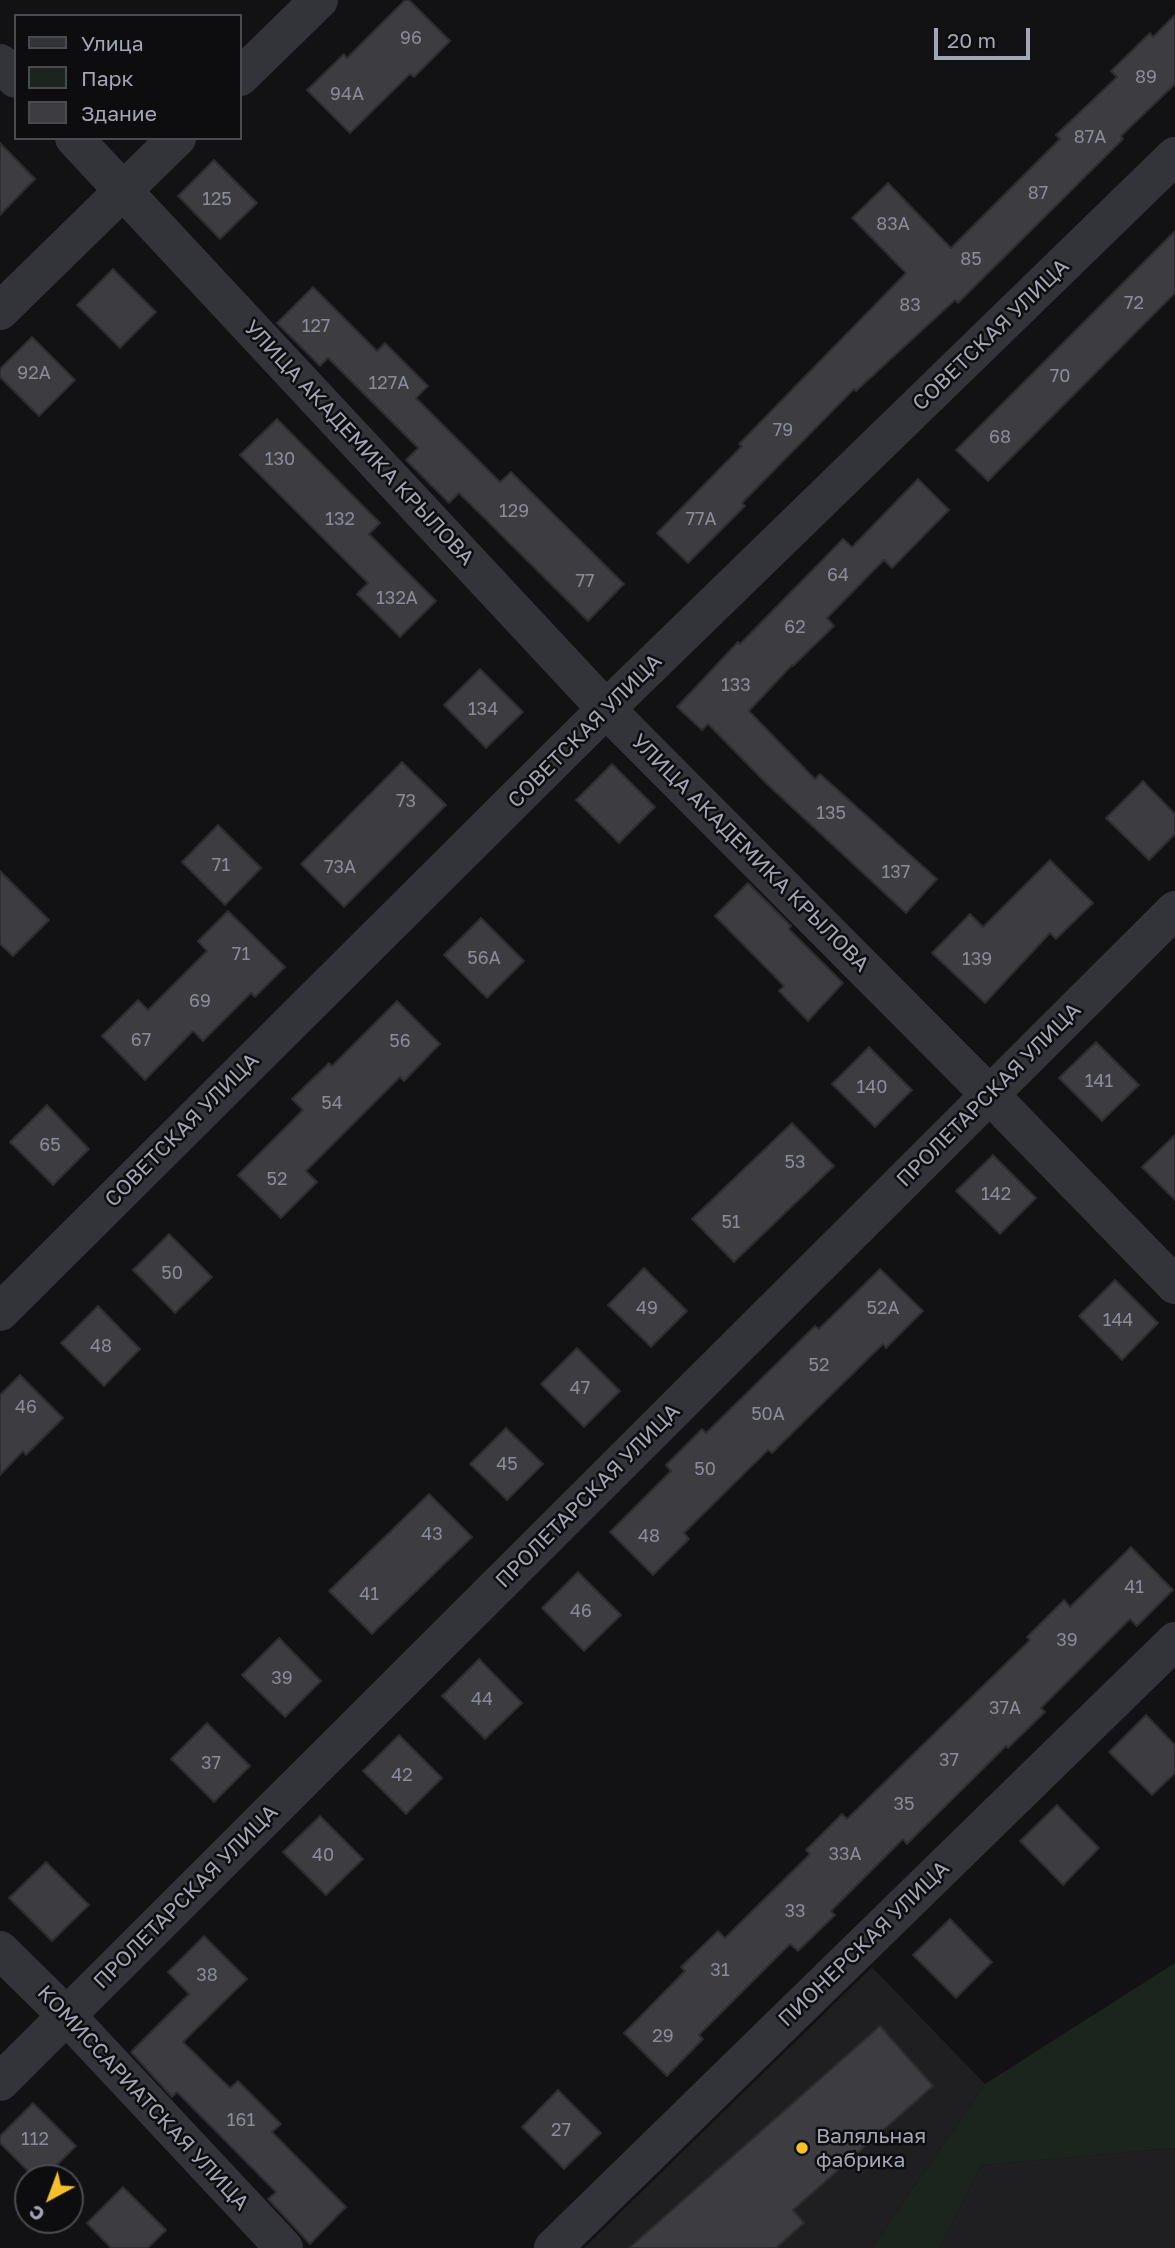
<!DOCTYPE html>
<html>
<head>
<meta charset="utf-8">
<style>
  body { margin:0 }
  #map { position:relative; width:1175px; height:2248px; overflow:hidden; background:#121214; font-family:"Golos Text",sans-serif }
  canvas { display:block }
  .legend { position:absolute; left:14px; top:14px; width:228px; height:126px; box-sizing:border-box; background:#0d0d0f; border:2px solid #494b51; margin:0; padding:9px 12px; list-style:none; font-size:21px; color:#a3a7b5 }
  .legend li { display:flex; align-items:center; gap:14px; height:35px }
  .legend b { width:35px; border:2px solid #494b51 }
  .north { position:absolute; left:14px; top:2164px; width:70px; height:70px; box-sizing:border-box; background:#0d0d0f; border:2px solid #494b51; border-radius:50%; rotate:221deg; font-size:19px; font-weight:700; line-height:28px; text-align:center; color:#a3a7b5 }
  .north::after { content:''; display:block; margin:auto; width:24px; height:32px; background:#f6c128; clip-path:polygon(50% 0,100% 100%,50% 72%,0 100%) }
  .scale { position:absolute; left:934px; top:28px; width:96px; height:32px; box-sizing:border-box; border:4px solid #a3a7b5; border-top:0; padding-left:9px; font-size:21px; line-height:24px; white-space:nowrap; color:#a3a7b5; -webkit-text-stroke:5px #0d0d0f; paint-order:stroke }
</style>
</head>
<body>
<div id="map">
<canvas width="1175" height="2248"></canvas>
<ul class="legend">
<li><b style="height:9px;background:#333439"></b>Улица</li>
<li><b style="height:19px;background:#1c241e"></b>Парк</li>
<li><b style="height:19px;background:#3c3c41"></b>Здание</li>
</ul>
<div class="north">С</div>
<div class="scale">20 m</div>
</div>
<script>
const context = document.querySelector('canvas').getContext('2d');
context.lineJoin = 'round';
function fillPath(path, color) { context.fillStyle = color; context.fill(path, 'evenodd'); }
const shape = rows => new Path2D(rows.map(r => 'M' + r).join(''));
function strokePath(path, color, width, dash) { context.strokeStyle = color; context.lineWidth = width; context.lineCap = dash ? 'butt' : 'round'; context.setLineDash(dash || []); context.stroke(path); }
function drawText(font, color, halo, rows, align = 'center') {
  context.font = font + ' "Golos Text",sans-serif'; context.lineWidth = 5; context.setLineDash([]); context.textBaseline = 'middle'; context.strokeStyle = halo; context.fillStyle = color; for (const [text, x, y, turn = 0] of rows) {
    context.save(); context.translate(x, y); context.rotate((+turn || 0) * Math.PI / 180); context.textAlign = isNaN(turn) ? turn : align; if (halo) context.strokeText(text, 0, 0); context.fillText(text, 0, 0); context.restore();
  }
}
const built = shape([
  [872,1967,985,2084,872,2248,584,2248],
  [1175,2148,1175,2248,939,2248,981,2165]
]);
const green = shape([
  [1175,1963,1175,2148,981,2165,939,2248,872,2248,985,2084]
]);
const building = shape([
  [405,0,409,0,450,41,414,77,410,74,350,133,307,90,344,54,347,58,405,0],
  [1175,15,1175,84,1121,136,1123,139,958,303,955,300,856,391,854,389,742,503,745,506,688,563,657,533,742,446,739,444,906,273,852,218,888,183,951,248,1060,139,1056,135,1117,77,1111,71,1150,33,1153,37,1175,15],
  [0,143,35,179,0,215,0,143],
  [214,160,257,203,220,239,178,196,214,160],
  [1175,231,1175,293,988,481,956,450,1175,231],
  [113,269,156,312,120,348,77,305,113,269],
  [313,287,377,351,385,343,428,386,416,398,500,482,511,472,624,584,588,621,459,493,449,503,406,460,418,448,328,358,320,366,277,323,313,287],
  [32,337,75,380,39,416,0,377,0,369,32,337],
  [277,419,380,523,369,534,436,601,400,637,357,594,368,583,240,455,277,419],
  [918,479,949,510,892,568,884,560,827,618,834,626,793,666,792,665,749,711,815,779,820,774,937,879,906,913,768,785,708,724,702,730,677,707,738,642,740,644,843,539,852,547,918,479],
  [480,669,523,712,486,748,444,705,480,669],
  [402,762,446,805,344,907,301,864,402,762],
  [612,764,655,807,619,843,576,800,612,764],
  [1143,781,1175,814,1175,834,1149,860,1106,818,1143,781],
  [218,825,261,868,225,905,182,862,218,825],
  [1050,860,1093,903,1056,939,1050,933,985,1003,932,953,970,914,983,927,1050,860],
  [0,871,49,920,13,956,0,944,0,871],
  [748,883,791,926,789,929,843,983,808,1021,779,991,784,986,715,916,748,883],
  [228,911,285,967,255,997,251,993,203,1041,193,1031,145,1080,102,1036,138,1000,148,1010,207,951,198,941,228,911],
  [481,918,524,961,487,998,444,955,481,918],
  [397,1001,440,1044,404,1081,400,1077,306,1171,317,1182,281,1218,238,1175,303,1110,292,1099,329,1063,332,1066,397,1001],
  [1096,1042,1139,1085,1102,1121,1059,1078,1096,1042],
  [869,1047,912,1090,875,1127,832,1084,869,1047],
  [47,1105,89,1149,53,1185,10,1142,47,1105],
  [792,1123,834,1166,734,1262,692,1219,792,1123],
  [1175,1135,1175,1200,1142,1167,1175,1135],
  [993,1155,1036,1198,1000,1234,956,1191,993,1155],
  [169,1234,212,1277,175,1313,133,1270,169,1234],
  [644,1268,687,1311,651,1347,608,1305,644,1268],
  [880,1269,923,1311,886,1348,883,1344,772,1453,768,1450,684,1533,689,1539,653,1575,610,1532,671,1471,666,1465,702,1429,706,1433,815,1326,819,1329,880,1269],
  [1115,1280,1158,1323,1122,1360,1079,1316,1115,1280],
  [98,1306,140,1349,104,1386,61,1343,98,1306],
  [577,1348,620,1391,584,1427,541,1384,577,1348],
  [20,1375,63,1418,26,1455,23,1451,0,1475,0,1395,20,1375],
  [506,1428,543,1464,507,1500,470,1464,506,1428],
  [429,1494,472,1537,372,1634,329,1591,429,1494],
  [1131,1547,1173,1590,1137,1626,1130,1619,1041,1708,1045,1712,1008,1748,1006,1746,907,1844,903,1839,831,1911,835,1915,798,1951,790,1944,699,2035,703,2039,667,2076,624,2033,685,1971,681,1967,718,1931,725,1938,810,1854,806,1850,842,1814,847,1819,1030,1640,1027,1637,1064,1600,1070,1607,1131,1547],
  [578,1572,621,1615,584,1651,542,1608,578,1572],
  [279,1638,321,1681,285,1717,242,1675,279,1638],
  [479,1659,522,1703,485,1739,442,1696,479,1659],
  [1146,1715,1175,1745,1175,1773,1152,1795,1109,1752,1146,1715],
  [207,1723,250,1766,214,1802,171,1759,207,1723],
  [399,1735,442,1778,406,1814,363,1771,399,1735],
  [1057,1805,1099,1848,1063,1885,1020,1841,1057,1805],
  [320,1816,363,1859,326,1895,283,1852,320,1816],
  [46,1862,89,1905,52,1941,9,1898,46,1862],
  [950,1919,992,1962,956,1998,913,1955,950,1919],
  [204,1936,247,1979,183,2042,230,2088,238,2081,281,2124,272,2132,346,2207,310,2244,268,2199,276,2192,177,2092,172,2097,131,2052,189,1994,168,1972,204,1936],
  [880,2026,933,2086,793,2210,804,2223,776,2248,629,2248,880,2026],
  [558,2090,601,2133,564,2169,522,2127,558,2090],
  [33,2103,76,2146,44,2178,35,2178,0,2143,0,2136,33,2103],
  [123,2187,166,2230,148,2248,111,2248,87,2223,123,2187]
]);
const minor = shape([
  [0,63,16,79],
  [240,77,319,0],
  [74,138,606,709,990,1095,1175,1285],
  [0,311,177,138],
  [0,1312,606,709,1175,156],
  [0,1950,67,2016,284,2248],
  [0,2082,1175,910],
  [553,2248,1175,1641]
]);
const markers = [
  [802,2148,7,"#f6c128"]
];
const numberNames = [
  ["96",411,38],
  ["89",1146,77],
  ["94А",347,94],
  ["87А",1090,137],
  ["87",1038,193],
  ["125",217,199],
  ["83А",893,224],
  ["85",971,259],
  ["72",1134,303],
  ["83",910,305],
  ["127",316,326],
  ["92А",34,373],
  ["70",1060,376],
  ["127А",389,383],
  ["79",783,430],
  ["68",1000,437],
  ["130",280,459],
  ["129",514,511],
  ["132",340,519],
  ["77А",701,519],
  ["64",838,575],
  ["77",585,581],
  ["132А",397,598],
  ["62",795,627],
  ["133",736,685],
  ["134",483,709],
  ["73",406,801],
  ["135",831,813],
  ["71",221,865],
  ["73А",340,867],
  ["137",896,872],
  ["71",241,954],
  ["56А",484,958],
  ["139",977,959],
  ["69",200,1001],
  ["67",141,1040],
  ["56",400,1041],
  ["141",1099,1081],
  ["140",872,1087],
  ["54",332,1103],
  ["65",50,1145],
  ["53",795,1162],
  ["52",277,1179],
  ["142",996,1194],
  ["51",731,1222],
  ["50",172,1273],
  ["49",647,1308],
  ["52А",883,1308],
  ["144",1118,1320],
  ["48",101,1346],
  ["52",819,1365],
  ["47",580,1388],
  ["46",26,1407],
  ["50А",768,1414],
  ["45",507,1464],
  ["50",705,1469],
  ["43",432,1534],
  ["48",649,1536],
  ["41",1134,1587],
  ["41",369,1594],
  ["46",581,1611],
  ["39",1067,1640],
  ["39",282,1678],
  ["44",482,1699],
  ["37А",1005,1708],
  ["37",949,1760],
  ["37",211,1763],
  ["42",402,1775],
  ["35",904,1804],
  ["33А",845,1854],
  ["40",323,1855],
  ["33",795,1911],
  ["31",720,1970],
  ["38",207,1975],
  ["29",663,2036],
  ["161",241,2120],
  ["27",561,2130],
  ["112",35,2139]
];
const streetNames = [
  ["СОВЕТСКАЯ УЛИЦА",991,335,-44],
  ["УЛИЦА АКАДЕМИКА КРЫЛОВА",359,443,47],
  ["СОВЕТСКАЯ УЛИЦА",585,731,-45],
  ["УЛИЦА АКАДЕМИКА КРЫЛОВА",750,853,45],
  ["ПРОЛЕТАРСКАЯ УЛИЦА",989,1095,-45],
  ["СОВЕТСКАЯ УЛИЦА",182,1130,-45],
  ["ПРОЛЕТАРСКАЯ УЛИЦА",588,1496,-45],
  ["ПРОЛЕТАРСКАЯ УЛИЦА",186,1897,-45],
  ["ПИОНЕРСКАЯ УЛИЦА",864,1944,-44],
  ["КОМИССАРИАТСКАЯ УЛИЦА",143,2098,47]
];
const poiNames = [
  ["Валяльная",816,2136],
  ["фабрика",816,2160]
];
fillPath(built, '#1f1e21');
fillPath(green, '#1c241e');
fillPath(building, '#3c3c41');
strokePath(building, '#2d2c30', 2);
strokePath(minor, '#333439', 38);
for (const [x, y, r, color] of markers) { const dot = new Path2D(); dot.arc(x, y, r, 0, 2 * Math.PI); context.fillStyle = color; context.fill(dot); strokePath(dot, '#0d0d0f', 2.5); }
drawText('18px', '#898c98', null, numberNames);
drawText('21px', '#a3a7b5', '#0d0d0f', streetNames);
drawText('21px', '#a3a7b5', '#0d0d0f', poiNames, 'left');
</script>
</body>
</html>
